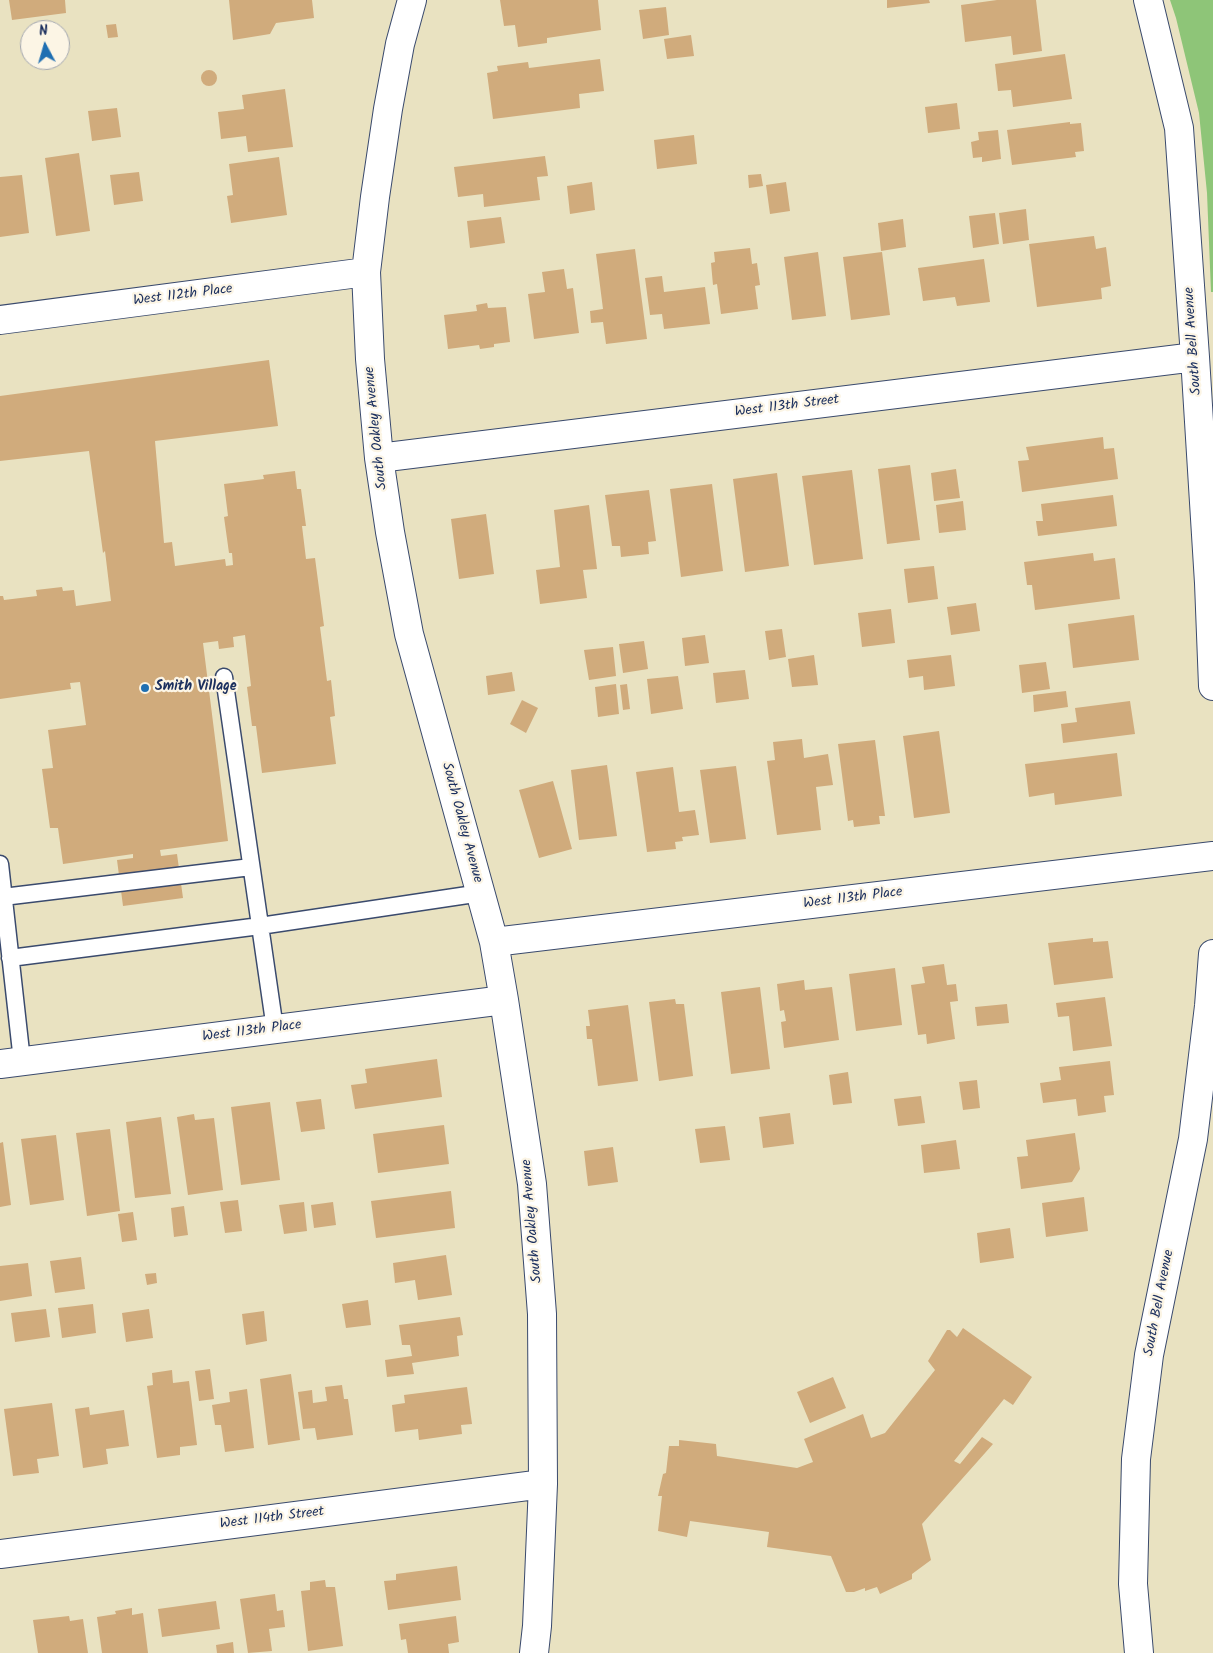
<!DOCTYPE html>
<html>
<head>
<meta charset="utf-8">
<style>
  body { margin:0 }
  #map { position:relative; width:1213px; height:1653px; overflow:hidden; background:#e9e2c1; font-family:Kalam,sans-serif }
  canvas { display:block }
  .north { position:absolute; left:20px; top:20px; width:50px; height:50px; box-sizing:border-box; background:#fcf5e5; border:1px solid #a2a6af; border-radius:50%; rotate:354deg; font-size:14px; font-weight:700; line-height:20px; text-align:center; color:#1b2f5e }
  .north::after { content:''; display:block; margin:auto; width:18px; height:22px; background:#1f6fb2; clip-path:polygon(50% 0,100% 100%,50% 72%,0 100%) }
</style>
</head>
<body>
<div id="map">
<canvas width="1213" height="1653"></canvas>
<div class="north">N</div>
</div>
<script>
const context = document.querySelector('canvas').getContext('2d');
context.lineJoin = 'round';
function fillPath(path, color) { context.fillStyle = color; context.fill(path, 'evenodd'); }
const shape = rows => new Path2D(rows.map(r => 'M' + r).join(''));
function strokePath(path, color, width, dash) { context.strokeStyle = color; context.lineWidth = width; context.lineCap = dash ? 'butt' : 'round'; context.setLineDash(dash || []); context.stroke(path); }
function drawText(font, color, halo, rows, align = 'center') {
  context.font = font + ' Kalam,sans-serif'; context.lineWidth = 4.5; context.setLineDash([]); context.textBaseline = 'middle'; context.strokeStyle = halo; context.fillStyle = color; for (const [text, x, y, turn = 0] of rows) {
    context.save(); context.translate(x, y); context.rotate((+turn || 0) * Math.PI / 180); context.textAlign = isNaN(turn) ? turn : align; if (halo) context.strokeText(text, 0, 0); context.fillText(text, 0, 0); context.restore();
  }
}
const green = shape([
  [1170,0,1213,0,1213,292,1211,292,1207,193,1199,113,1176,18]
]);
const building = shape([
  [9,0,65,0,66,13,12,20],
  [229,0,312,0,314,18,276,23,270,34,233,40],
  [500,0,598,0,601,30,547,38,547,43,518,47,515,25,504,26],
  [887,0,929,0,930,3,887,8],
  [997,0,1036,0,1042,51,1013,55,1011,36,965,42,961,5],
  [666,7,669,35,643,39,639,10],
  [116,24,118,37,108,38,106,25],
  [691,35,694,56,667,59,664,39],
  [1065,54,1072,99,1013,107,1011,90,998,91,995,64],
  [600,59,604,91,579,94,580,108,493,119,487,73,498,71,497,66,528,62,529,68],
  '201 78a8 8 0 1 1 16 0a8 8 0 1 1-16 0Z',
  [285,89,293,147,248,152,246,136,221,139,218,112,244,109,242,95],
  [957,103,960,129,928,133,925,107],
  [117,108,121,137,92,141,88,111],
  [1070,122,1070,124,1081,123,1084,151,1075,152,1076,157,1012,165,1007,130],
  [998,130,1001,159,982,162,982,157,973,158,971,142,979,140,978,132],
  [694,135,697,164,657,169,654,140],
  [79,153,90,231,56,236,45,158],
  [545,156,548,176,537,177,540,200,484,207,483,194,458,197,454,167],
  [279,157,287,215,231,223,227,196,233,195,229,164],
  [139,172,143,201,114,205,110,175],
  [761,174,763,186,749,188,748,175],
  [22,175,29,233,0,237,0,177],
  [592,182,595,210,570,214,567,186],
  [786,182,790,211,770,214,766,185],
  [1026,209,1029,240,1003,244,999,213],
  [995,213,999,244,973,248,969,216],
  [501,217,505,243,470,248,467,221],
  [903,219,906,247,881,251,878,223],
  [1094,236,1096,249,1106,247,1111,286,1101,288,1102,299,1037,307,1029,244],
  [750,248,752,264,757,263,760,285,755,286,758,309,721,314,717,284,713,285,711,263,715,262,714,252],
  [635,249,647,339,606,344,603,322,591,323,590,311,603,309,596,254],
  [818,252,826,316,792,320,784,257],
  [882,252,890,315,851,320,843,257],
  [984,259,990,302,957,306,955,297,923,301,918,268],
  [564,269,567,289,573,288,579,333,534,339,528,294,545,292,542,272],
  [662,276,664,292,705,287,710,324,664,329,662,314,650,315,645,278],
  [487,303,488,308,506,307,510,342,494,344,494,347,480,349,479,345,448,349,444,315,477,311,476,305],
  [269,360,278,426,155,441,164,543,172,542,175,566,225,559,226,566,233,565,232,553,229,553,224,517,228,516,224,484,264,479,263,475,295,471,297,489,301,489,306,526,302,526,306,559,315,558,324,626,320,627,327,681,331,680,335,716,330,717,336,764,262,773,256,726,252,726,247,687,251,686,245,635,233,637,234,647,219,649,218,641,203,643,228,841,160,850,161,856,177,854,183,898,123,906,117,860,133,858,133,854,63,864,58,828,50,828,42,769,53,768,48,730,86,725,80,682,70,683,71,689,0,699,0,596,3,596,4,600,37,596,36,590,62,587,63,591,74,590,76,606,111,601,105,551,103,553,89,451,0,461,0,396],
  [1103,437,1104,449,1114,448,1118,479,1022,492,1018,461,1029,460,1026,447],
  [910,465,920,540,887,544,878,469],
  [956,469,960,498,934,501,931,473],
  [852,470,863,559,814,565,802,476],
  [777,473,789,566,745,572,733,479],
  [712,484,723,571,681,577,670,489],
  [649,490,656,541,648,542,649,554,621,557,620,546,612,546,605,495],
  [1113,495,1117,526,1038,536,1036,521,1043,521,1041,504],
  [963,501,966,530,939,533,936,505],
  [589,505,597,569,583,570,587,598,540,604,536,570,560,567,554,510],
  [486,514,494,574,459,579,451,519],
  [1093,553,1094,561,1115,558,1120,599,1035,610,1032,585,1027,585,1024,562],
  [934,566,938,599,908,603,904,569],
  [976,603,980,631,951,635,947,607],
  [891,609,895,643,862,647,858,613],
  [1134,615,1139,660,1073,668,1068,624],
  [782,629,786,657,769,660,765,631],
  [705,635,709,663,685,666,682,638],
  [644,641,648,669,623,673,619,644],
  [613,647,616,676,589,680,584,650],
  [814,655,818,685,792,687,788,659],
  [951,655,955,686,924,690,923,676,909,678,907,660],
  [1046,662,1050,689,1022,693,1019,665],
  [745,670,749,699,716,703,713,673],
  [512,672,515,691,488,695,486,676],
  [678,676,683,709,651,714,647,679],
  [616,684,619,714,598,717,595,687],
  [627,684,630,709,623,710,620,685],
  [1066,691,1068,707,1034,712,1033,695],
  [522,700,538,708,526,733,510,724],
  [1130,701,1135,734,1063,743,1061,724,1077,722,1075,708],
  [939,731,950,813,914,818,903,736],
  [802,739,804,758,828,754,833,785,816,787,821,830,777,835,767,761,775,760,773,742],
  [875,740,885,816,879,816,880,824,854,827,853,820,848,821,838,744],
  [1117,753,1122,796,1055,805,1054,793,1029,797,1025,764],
  [607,765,617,836,579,840,571,770],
  [736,766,746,839,710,843,700,770],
  [673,767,679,812,695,810,699,835,682,837,683,841,675,842,676,849,647,852,636,772],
  [553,781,572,849,539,858,519,790],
  [1093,938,1093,942,1108,941,1113,978,1054,985,1048,943],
  [944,964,947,985,956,984,958,1001,950,1002,955,1039,927,1044,926,1034,918,1035,911,985,925,983,922,967],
  [895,968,902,1025,856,1031,849,974],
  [804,980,805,990,832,987,839,1040,784,1048,781,1022,786,1021,784,1010,780,1011,777,984],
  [760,987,770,1069,731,1074,721,992],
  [1105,997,1112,1046,1073,1051,1069,1016,1058,1017,1056,1003],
  [675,999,676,1004,684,1004,693,1076,659,1081,649,1002],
  [1007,1004,1009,1023,977,1026,975,1007],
  [628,1005,638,1081,598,1086,592,1039,587,1039,586,1026,590,1026,588,1010],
  [437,1059,442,1097,355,1109,351,1085,367,1083,365,1069],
  [1110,1061,1114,1095,1104,1096,1106,1112,1078,1116,1076,1099,1043,1103,1040,1083,1061,1080,1059,1067],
  [848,1072,852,1103,833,1105,829,1075],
  [977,1080,980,1108,963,1110,959,1082],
  [921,1096,925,1123,898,1126,894,1099],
  [321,1099,325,1129,301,1132,296,1102],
  [270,1102,280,1180,241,1185,231,1107],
  [790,1113,794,1144,763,1148,759,1117],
  [194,1114,195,1120,214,1118,223,1190,188,1195,177,1117],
  [161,1117,171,1194,135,1198,126,1122],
  [444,1125,449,1164,378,1173,373,1134],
  [725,1126,730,1160,700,1163,695,1129],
  [110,1129,120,1211,87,1216,76,1133],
  [1075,1133,1080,1169,1072,1182,1021,1189,1017,1157,1028,1156,1026,1140],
  [56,1135,64,1200,30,1205,21,1139],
  [956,1140,960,1169,924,1173,921,1145],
  [3,1142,11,1205,0,1207,0,1143],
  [613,1147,618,1182,588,1186,584,1151],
  [451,1191,455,1228,376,1238,371,1201],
  [1084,1197,1088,1231,1046,1237,1042,1203],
  [238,1200,242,1231,225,1233,220,1202],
  [304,1202,307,1231,284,1234,279,1205],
  [333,1202,336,1225,314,1228,311,1205],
  [184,1206,188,1235,174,1237,171,1208],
  [133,1212,137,1240,122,1242,118,1214],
  [1010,1228,1014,1258,980,1263,977,1233],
  [446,1255,452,1295,418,1300,415,1280,395,1283,393,1263],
  [81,1257,85,1289,55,1293,50,1261],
  [28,1263,32,1296,0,1301,0,1266],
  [156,1273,157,1283,147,1285,145,1274],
  [368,1300,371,1325,346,1328,342,1304],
  [93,1304,96,1333,62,1338,58,1308],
  [46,1309,50,1337,15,1342,11,1313],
  [149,1309,153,1338,126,1342,122,1313],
  [264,1311,267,1341,246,1345,242,1314],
  [460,1317,463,1335,457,1336,459,1356,412,1363,414,1374,387,1377,385,1360,412,1356,410,1345,402,1345,399,1325],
  [963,1328,1032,1377,1013,1405,1004,1399,954,1461,960,1464,982,1437,993,1444,922,1524,931,1560,912,1574,912,1579,880,1594,877,1587,865,1591,865,1588,854,1592,846,1592,831,1556,767,1547,769,1532,690,1521,687,1537,658,1531,662,1496,658,1496,663,1474,666,1473,669,1446,679,1446,679,1440,716,1444,717,1456,797,1468,813,1462,804,1439,863,1414,871,1438,885,1433,935,1370,928,1361,947,1330,950,1330,957,1337],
  [210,1369,214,1399,199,1401,195,1371],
  [172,1370,173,1383,189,1381,197,1445,180,1447,180,1455,157,1458,147,1386,153,1385,152,1373],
  [291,1374,300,1440,268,1445,260,1379],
  [833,1377,846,1408,810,1423,797,1392],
  [342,1385,344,1399,348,1399,353,1435,317,1440,315,1428,303,1429,298,1392,312,1390,313,1403,327,1401,325,1387],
  [467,1387,472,1424,461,1425,462,1434,419,1440,418,1429,395,1432,392,1405,405,1403,404,1395],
  [247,1389,254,1448,225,1452,221,1425,215,1425,212,1405,230,1402,229,1392],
  [52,1403,59,1456,37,1459,39,1473,13,1476,4,1409],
  [89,1407,90,1415,124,1410,129,1446,106,1449,108,1464,83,1468,75,1409],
  [457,1566,461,1600,388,1610,384,1581,396,1580,396,1574],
  [325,1580,326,1587,335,1587,343,1646,308,1651,301,1591,310,1590,310,1582],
  [275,1594,277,1611,283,1610,285,1627,269,1629,272,1651,248,1653,240,1599],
  [216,1601,220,1629,162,1637,158,1609],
  [132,1608,132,1615,143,1613,148,1653,102,1653,97,1617,116,1614,115,1611],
  [69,1616,70,1621,83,1619,88,1653,38,1653,33,1620],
  [456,1616,459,1642,448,1644,449,1653,408,1653,406,1639,401,1640,399,1624],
  [233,1642,234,1653,217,1653,216,1645]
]);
const lane = shape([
  [224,677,275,1029],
  [0,864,22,1061],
  [3,897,251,867],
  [10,958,260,926,481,893]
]);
const street = shape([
  [412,0,400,44,388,109,375,197,366,272,370,359,379,458,390,532,409,634,494,942,504,1000,532,1184,542,1314,543,1484,537,1626,534,1653],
  [1148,0,1179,128,1195,357,1209,583,1213,686],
  [0,320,366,272],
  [379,458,1195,357],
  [494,942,1213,856],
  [0,1064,504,1000],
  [0,1554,543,1484],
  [1139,1653,1133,1584,1136,1459,1149,1355,1193,1139,1209,1006,1213,954]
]);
const markers = [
  [145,688,5,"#1f6fb2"]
];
const streetNames = [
  ["West 112th Place",183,296,-7],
  ["South Bell Avenue",1194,341,-94],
  ["West 113th Street",787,407,-7],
  ["South Oakley Avenue",377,428,-96],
  ["South Oakley Avenue",461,823,75],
  ["West 113th Place",853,899,-7],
  ["West 113th Place",252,1032,-7],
  ["South Oakley Avenue",533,1221,-95],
  ["South Bell Avenue",1160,1303,-79],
  ["West 114th Street",272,1519,-7]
];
const poiNames = [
  ["Smith Village",155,688]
];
fillPath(green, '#8ec578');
fillPath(building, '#d0ab7c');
strokePath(lane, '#3a4a6d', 19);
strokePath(street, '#3a4a6d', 30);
strokePath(lane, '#fff', 16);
strokePath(street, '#fff', 28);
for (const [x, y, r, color] of markers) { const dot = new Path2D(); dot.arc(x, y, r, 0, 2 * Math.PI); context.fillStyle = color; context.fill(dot); strokePath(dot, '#fcf5e5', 2); }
drawText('14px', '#1b2f5e', '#fcf5e5', streetNames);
drawText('bold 14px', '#1b2f5e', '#fcf5e5', poiNames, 'left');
</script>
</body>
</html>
